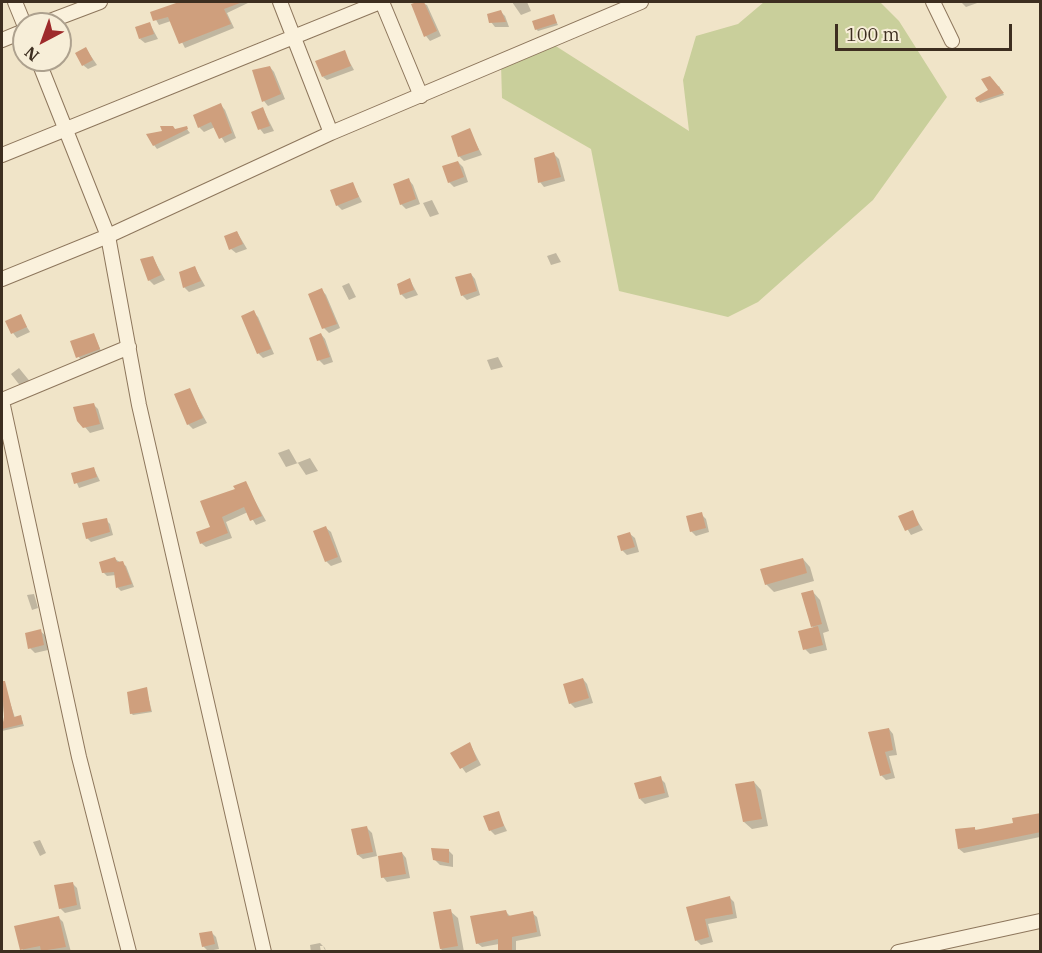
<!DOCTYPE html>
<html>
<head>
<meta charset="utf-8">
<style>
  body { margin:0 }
  #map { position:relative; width:1042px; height:953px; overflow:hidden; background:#f0e4c8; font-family:"IBM Plex Serif",serif }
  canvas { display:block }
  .frame { position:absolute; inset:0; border:3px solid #3d2e20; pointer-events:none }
  .north { position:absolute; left:12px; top:12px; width:60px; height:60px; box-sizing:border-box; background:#f7eed8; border:2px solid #ada18e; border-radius:50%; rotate:221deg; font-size:16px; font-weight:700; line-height:24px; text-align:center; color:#3d2e20 }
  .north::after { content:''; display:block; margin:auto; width:21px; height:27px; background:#9e2a2b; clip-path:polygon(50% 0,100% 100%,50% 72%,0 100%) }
  .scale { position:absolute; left:835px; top:24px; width:177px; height:27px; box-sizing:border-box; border:3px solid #3d2e20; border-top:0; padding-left:8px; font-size:18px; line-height:21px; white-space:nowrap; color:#3d2e20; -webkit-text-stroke:4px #f7eed8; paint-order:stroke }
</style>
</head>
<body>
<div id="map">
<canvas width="1042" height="953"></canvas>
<div class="frame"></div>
<div class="north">N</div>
<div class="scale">100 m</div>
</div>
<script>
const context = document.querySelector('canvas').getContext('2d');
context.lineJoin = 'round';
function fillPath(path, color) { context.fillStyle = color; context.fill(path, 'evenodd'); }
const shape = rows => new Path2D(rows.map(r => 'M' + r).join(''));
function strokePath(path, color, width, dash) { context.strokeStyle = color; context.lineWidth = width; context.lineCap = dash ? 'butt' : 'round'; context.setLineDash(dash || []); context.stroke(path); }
const green = shape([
  [764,2,880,2,899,21,947,97,873,200,758,302,728,317,619,291,591,149,502,98,501,64,551,43,689,131,683,80,696,36,738,24]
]);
const shadow = shape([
  [183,2,250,2,227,13,234,28,185,48,171,21,159,25,152,13],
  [420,2,427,5,441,36,430,41,426,36,413,5],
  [512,2,527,2,531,11,521,15],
  [961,2,980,2,966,7],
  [500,11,505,16,509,27,495,27,491,22],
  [553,16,558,25,538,31,536,29],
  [150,24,158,39,145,43,140,39],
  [86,49,97,65,88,69,83,65],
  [344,52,354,70,327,80,323,77],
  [270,67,274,72,285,99,268,106,264,101],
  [999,86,1004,95,980,103,978,101],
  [221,105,225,110,236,138,225,143,215,127,204,132,199,127],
  [263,109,274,131,264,134,260,129],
  [186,128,190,133,157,149,154,145,175,130],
  [469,130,482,155,464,161,459,156],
  [554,154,559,159,565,181,544,187,540,182],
  [458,162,463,167,468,182,454,187,449,182],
  [409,180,413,185,420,204,406,209,401,204],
  [352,183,362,202,342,210,337,205],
  [432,200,439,214,430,217,423,203],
  [237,232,247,249,236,253,231,249],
  [556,253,561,262,551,265,547,256],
  [153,258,165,280,154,285,149,280],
  [195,268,205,286,189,292,184,287,181,272],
  [471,274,475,279,480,295,467,300,462,295],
  [410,280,418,295,406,299,401,294],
  [349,283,356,297,349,300,342,286],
  [322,290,326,295,340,328,329,333,324,328,310,295],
  [253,312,258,317,274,354,263,358,259,354,243,316],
  [20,316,30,332,17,338,13,333],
  [321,334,325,339,333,362,324,365,319,360],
  [95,337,101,351,80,359,72,342],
  [498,357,503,367,491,370,487,360],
  [19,368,23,373,32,384,23,388,18,383,11,374],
  [189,390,207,423,193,429,188,424],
  [93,404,98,409,104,429,90,433,85,427],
  [289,449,297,463,310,458,318,471,306,475,298,463,286,467,278,453],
  [94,469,100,481,79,488,73,474],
  [245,483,266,521,256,525,248,512,226,522,232,538,206,547,201,543,237,490],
  [912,512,923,530,911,535,900,517],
  [701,514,706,519,709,532,696,536,691,531],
  [106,520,110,524,113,535,91,542,87,538],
  [326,528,331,532,342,562,331,566,326,561],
  [630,534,635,538,639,552,627,555,622,550],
  [115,559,126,566,134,587,121,591,118,588,116,575,107,576,103,572],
  [803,559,810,567,814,581,774,592,766,584],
  [813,592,820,600,829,631,823,633,827,650,810,654,805,649,814,628,812,626],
  [34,594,38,608,32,610,27,595],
  [40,631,45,635,48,650,35,653,30,648],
  [583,679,587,684,593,703,575,708,570,703],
  [146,688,152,712,133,715,131,713],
  [8,696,15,718,21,717,24,726,2,731,2,722,5,721,2,697],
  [889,729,893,734,897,755,889,756,895,778,886,780,881,775],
  [470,744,481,765,466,773,452,754],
  [660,778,665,783,669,797,645,804,640,799],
  [754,782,761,790,768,826,752,829,744,822],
  [498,813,507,831,495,835,490,830],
  [1040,814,1040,837,964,853,959,849,974,828,977,831,1015,824],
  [367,828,372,833,377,856,363,859,358,855],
  [40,840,46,853,40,856,33,842],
  [448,850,453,855,453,867,440,865,435,860],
  [402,853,406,858,410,878,387,882,383,877],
  [72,883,77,888,81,909,65,913,60,908],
  [729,897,734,902,737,918,708,924,713,942,701,945,696,940,688,908],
  [450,911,458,918,464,952,444,952,441,949],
  [506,912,511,917,532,913,537,917,541,936,516,941,516,952,499,952,499,944,482,947,477,943],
  [59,918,63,922,71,952,22,950],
  [211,932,216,937,219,949,208,951,203,946],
  [320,943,325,948,326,952,323,946,320,946,321,952,311,952,310,945]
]);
const building = shape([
  [179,2,240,2,240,3,224,9,231,24,179,44,168,17,153,21,150,12],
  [417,2,424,2,437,31,424,37,411,4],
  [501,10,506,22,489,23,487,14],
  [554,14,557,23,535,30,532,21],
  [150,22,154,34,139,39,135,27],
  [86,47,93,60,82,66,75,53],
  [345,50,351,66,322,77,315,61],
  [270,66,281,94,262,102,252,70],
  [990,76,1004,93,977,102,975,98,988,90,981,79],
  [221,103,232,133,219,139,211,122,198,128,193,115],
  [263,107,270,126,258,130,251,112],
  [160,126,173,126,175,129,187,126,188,129,153,146,146,134,162,131],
  [470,128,479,150,458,157,451,136],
  [554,152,561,177,538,183,534,158],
  [458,161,464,177,448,183,442,166],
  [409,178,416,199,400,205,393,184],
  [353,182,359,197,336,206,330,190],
  [237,231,243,244,229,250,224,236],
  [153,256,161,275,148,281,140,259],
  [195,266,201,281,183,288,179,272],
  [471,273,477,291,461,296,455,277],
  [410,278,414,290,400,295,397,284],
  [322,288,337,324,322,329,308,294],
  [254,310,271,349,257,354,241,316],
  [21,314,27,327,11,334,5,321],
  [94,333,100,349,76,358,70,341],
  [321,333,330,357,317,361,309,338],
  [190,388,203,418,187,425,174,394],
  [94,403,100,424,83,428,77,421,73,407],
  [94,467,97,477,74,484,71,473],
  [246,481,262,516,250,521,244,507,222,517,228,533,200,544,196,532,210,527,200,501,235,489,233,486],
  [913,510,919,525,905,531,898,516],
  [702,512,706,528,690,532,686,516],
  [107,518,110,532,86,539,82,523],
  [326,526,338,557,325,562,313,531],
  [630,532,635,547,621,551,617,536],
  [115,557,117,562,123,561,132,584,116,588,114,572,102,573,99,562],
  [803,558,807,573,765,585,760,569],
  [813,590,822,624,811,627,801,593],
  [818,626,823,645,803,650,798,631],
  [41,629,44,645,28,649,25,633],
  [583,678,589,698,569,704,563,684],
  [2,681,5,681,14,717,21,715,23,724,2,729,4,717],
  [147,687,151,711,130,714,127,692],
  [889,728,893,750,885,752,891,773,880,776,868,732],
  [470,742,477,760,460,769,450,753],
  [661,776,665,793,639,799,634,783],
  [754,781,762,819,743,822,735,784],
  [499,811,504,826,489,831,483,816],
  [1041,813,1041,832,958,849,955,829,975,827,975,830,1013,823,1012,818],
  [367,826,373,852,357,855,351,829],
  [431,848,449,849,449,863,433,860],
  [402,852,406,874,381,878,378,856],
  [73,882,77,905,59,909,54,885],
  [730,896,733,914,705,919,709,937,695,941,686,907],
  [451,909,458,946,440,949,433,912],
  [506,910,508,916,533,911,537,932,512,937,512,951,498,951,498,939,476,944,470,916],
  [59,916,66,947,41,951,40,946,20,950,14,926],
  [212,931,215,944,202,947,199,933]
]);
const minor = shape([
  [15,2,24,24],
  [280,2,331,133],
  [382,2,421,96],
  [933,2,952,41],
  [42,24,100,2],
  [2,40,24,31],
  [38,60,108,236,139,405,264,952],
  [2,155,380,2],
  [2,279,108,236,331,133,641,2],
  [2,400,129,347],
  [2,401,79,757,129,952],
  [898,952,1040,921]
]);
fillPath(green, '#c9cf9b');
fillPath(shadow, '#0003');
fillPath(building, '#cf9f7d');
strokePath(minor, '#8d765c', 16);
strokePath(minor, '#faf1dc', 14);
</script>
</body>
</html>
